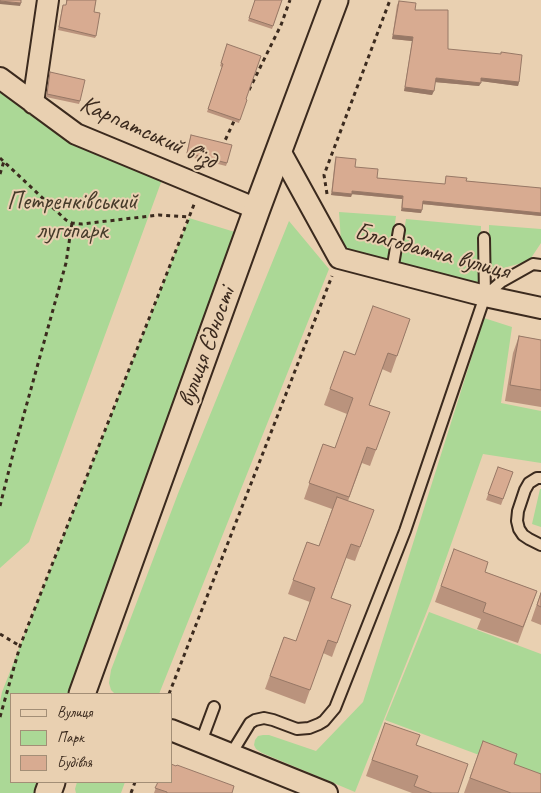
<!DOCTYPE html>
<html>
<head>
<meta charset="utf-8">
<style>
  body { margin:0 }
  #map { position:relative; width:541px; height:793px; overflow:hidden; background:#e9d0b1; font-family:Caveat,sans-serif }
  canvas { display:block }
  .legend { position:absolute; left:10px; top:693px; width:162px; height:90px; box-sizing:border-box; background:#e9d0b1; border:1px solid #a38e76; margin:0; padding:6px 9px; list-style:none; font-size:15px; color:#3b2a1e }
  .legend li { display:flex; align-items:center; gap:10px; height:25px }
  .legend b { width:25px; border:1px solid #a38e76 }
</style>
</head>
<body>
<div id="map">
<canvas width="541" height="793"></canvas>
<ul class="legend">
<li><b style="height:6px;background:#e9d0b1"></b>Вулиця</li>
<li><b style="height:14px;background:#abd896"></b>Парк</li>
<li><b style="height:14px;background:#d8ab91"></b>Будівля</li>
</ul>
</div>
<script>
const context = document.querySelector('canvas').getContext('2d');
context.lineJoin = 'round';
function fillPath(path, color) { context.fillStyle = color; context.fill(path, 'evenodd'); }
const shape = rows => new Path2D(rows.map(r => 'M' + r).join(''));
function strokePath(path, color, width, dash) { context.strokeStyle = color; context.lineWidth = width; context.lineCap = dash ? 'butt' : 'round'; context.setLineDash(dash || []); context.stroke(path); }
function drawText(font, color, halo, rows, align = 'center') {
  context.font = font + ' Caveat,sans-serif'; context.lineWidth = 4; context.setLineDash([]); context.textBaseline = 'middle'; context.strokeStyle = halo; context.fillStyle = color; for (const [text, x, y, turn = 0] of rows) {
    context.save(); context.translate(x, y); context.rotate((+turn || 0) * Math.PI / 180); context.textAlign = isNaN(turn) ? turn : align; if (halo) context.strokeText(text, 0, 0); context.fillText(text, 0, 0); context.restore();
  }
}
const green = shape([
  [0,86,163,177,29,542,0,568],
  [339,212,396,216,389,266,342,255],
  [189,218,248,236,84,694,11,694,11,782,53,782,49,793,0,793,0,702,2,692],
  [406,219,481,226,479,289,398,268],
  [289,221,329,269,159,694,115,694,111,690,109,683,111,670,179,491],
  [489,225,541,229,541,243,529,261,489,272],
  [484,318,512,327,501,403,541,411,541,463,483,454,431,601,355,792,262,753,256,749,254,745,255,740,258,736,263,735,269,735,316,751,363,702],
  [540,489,541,489,541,527,532,524],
  [429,612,541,654,541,778,385,720],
  [77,782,125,782,121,793,76,793,75,789]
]);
const path = shape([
  [249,90,281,25,290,0],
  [222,147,235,119],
  [0,158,66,220,72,223,82,224,159,215,189,217],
  [0,174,4,161],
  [327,194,324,175,390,0],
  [0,506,14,450,66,263,72,223],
  [0,634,20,646],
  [169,694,332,276],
  [0,717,20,646,195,202],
  [131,793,135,782]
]);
const service = shape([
  [392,271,399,230],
  [485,296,501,282,533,264,541,265],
  [541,478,537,478,529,483,525,490,518,511,517,521,519,529,523,535,529,539,541,545],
  [201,742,214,707],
  [231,754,250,723,255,720,264,718,273,720,297,729,309,728,319,724,324,721,335,708,405,531,485,296,484,238]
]);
const minor = shape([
  [0,78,76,134,257,209],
  [33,103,48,0],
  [279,149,339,258,485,296,541,308],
  [171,730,327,793]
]);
const tertiary = shape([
  [82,694,257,209,335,0],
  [48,793,52,782]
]);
const wall = shape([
  [66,0,96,0,94,12,96,36,95,38,58,30,62,8,63,5,66,5],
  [255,0,282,0,272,29,248,21],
  [399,1,415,10,448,49,519,82,518,86,481,81,479,86,435,82,432,95,404,91,412,41,392,39,397,5],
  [227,44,246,99,239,123,207,112,222,67,220,66],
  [50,72,80,101,79,104,46,97],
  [190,138,227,163,226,166,186,156],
  [336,157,377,178,445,184,446,176,466,181,541,188,541,216,422,204,421,213,401,211,402,199,352,194,351,197,331,195,335,160],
  [410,319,391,373,382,369,369,405,390,412,370,466,362,463,348,501,374,510,355,561,346,558,331,599,351,605,332,657,323,653,305,704,265,689,284,637,296,641,310,602,288,594,307,542,319,546,332,509,304,499,323,444,335,448,347,414,324,405,344,351,355,355],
  [519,336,541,340,541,407,505,401,513,353],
  [498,467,513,472,501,505,486,500],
  [454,549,485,572,537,591,518,643,477,629,481,619,435,602],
  [541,592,541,625,531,621],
  [385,723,416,745,458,793,412,793,366,776],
  [483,741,514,764,541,793,464,793],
  [158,782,232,793,154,793]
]);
const shadedWall = shape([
  [0,1,21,3,20,6,0,4],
  [393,35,413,37,412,41,392,39],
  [436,78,481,83,479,86,434,82],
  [481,78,519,82,518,86,480,81],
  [405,87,434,91,432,95,404,91],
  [352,191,403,196,402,199,351,194],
  [332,192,352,194,351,197,331,195],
  [423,201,541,213,541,216,422,204],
  [402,208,422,210,421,213,401,211]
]);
const building = shape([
  [0,0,21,0,21,3,0,1,0,0],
  [67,0,96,0,94,12,100,13,96,36,59,27,63,5,66,5,67,0],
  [255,0,282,0,273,26,249,18,255,0],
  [399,1,416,3,415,10,448,10,448,49,501,54,501,52,522,55,519,82,481,78,481,83,436,78,434,91,405,87,413,37,393,35,399,1],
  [227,44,261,56,246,99,247,100,240,120,208,109,223,64,221,63,227,44],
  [50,72,85,80,80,101,47,94,50,72],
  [191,135,232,145,227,163,187,153,191,135],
  [336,157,356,159,355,167,378,169,377,178,445,184,446,176,467,178,466,181,541,188,541,213,423,201,422,210,402,208,403,196,352,191,352,194,332,192,336,157],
  [373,306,410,319,397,356,388,353,369,405,390,412,376,450,367,447,349,497,309,483,323,444,335,448,353,398,330,389,344,351,355,355,373,306],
  [519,336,541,340,541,390,510,385,519,336],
  [498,467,513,472,503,499,488,494,498,467],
  [337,497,374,510,360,547,351,544,331,598,351,605,337,643,328,640,310,690,270,676,284,637,296,641,315,588,293,580,307,542,319,546,337,497],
  [454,549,488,562,485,572,537,591,523,627,483,612,486,603,441,586,454,549],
  [541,593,541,607,537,605,541,593],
  [385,723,420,735,416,745,468,764,458,793,432,793,414,786,418,776,372,760,385,723],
  [483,741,517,754,514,764,541,774,541,793,511,793,470,778,483,741],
  [171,764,176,766,177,765,234,786,232,793,167,793,167,792,155,788,158,782,171,782,171,764]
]);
const streetNames = [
  ["Карпатський в'їзд",148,133,24],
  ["Благодатна вулиця",432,252,15],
  ["вулиця Єдності",207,347,-70]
];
const parkNames = [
  ["Петренківський",72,202],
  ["лугопарк",72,231]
];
fillPath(green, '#abd896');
strokePath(service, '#3b2a1e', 14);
strokePath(minor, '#3b2a1e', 24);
strokePath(tertiary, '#3b2a1e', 29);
strokePath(path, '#3b2a1e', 3, [4, 4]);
strokePath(service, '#e9d0b1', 10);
strokePath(minor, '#e9d0b1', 20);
strokePath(tertiary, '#e9d0b1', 25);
fillPath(wall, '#ba937d');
fillPath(shadedWall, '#977866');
fillPath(building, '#d8ab91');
strokePath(building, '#977866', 1);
drawText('25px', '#3b2a1e', '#e9d0b1', streetNames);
drawText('25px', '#463b2a', '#e9d0b1', parkNames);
</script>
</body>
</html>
